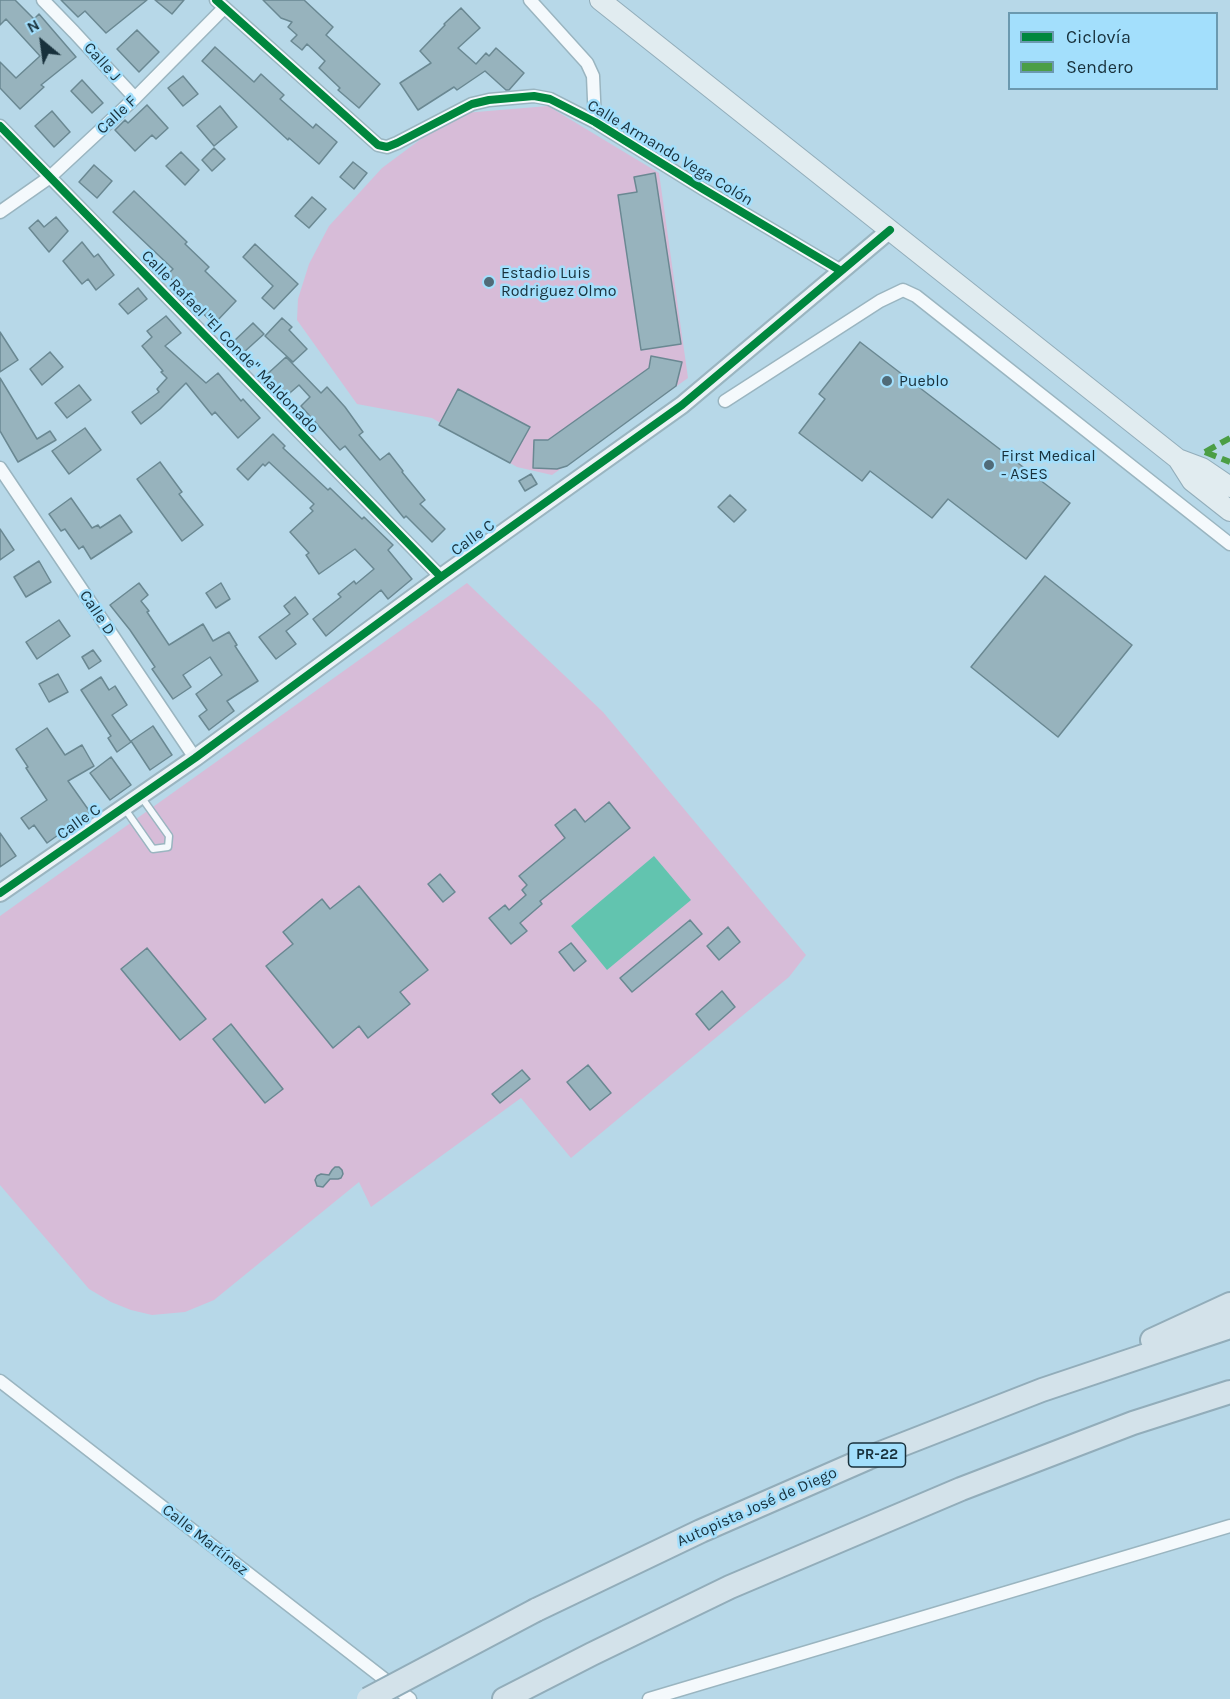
<!DOCTYPE html>
<html>
<head>
<meta charset="utf-8">
<style>
  body { margin:0 }
  #map { position:relative; width:1230px; height:1699px; overflow:hidden; background:#b7d8e8; font-family:Karla,sans-serif }
  canvas { display:block }
  .legend { position:absolute; left:1008px; top:12px; width:210px; height:78px; box-sizing:border-box; background:#a3dffc; border:2px solid #6b99af; margin:0; padding:8px 10px; list-style:none; font-size:18px; color:#18313c }
  .legend li { display:flex; align-items:center; gap:12px; height:30px }
  .legend b { width:30px; border:2px solid #6b99af }
  .north { position:absolute; left:12px; top:12px; width:60px; height:60px; -webkit-text-stroke:4px #a3dffc; paint-order:stroke; rotate:331deg; font-size:16px; font-weight:700; line-height:24px; text-align:center; color:#18313c }
  .north::after { content:''; display:block; margin:auto; width:21px; height:27px; background:#18313c; clip-path:polygon(50% 0,100% 100%,50% 72%,0 100%) }
</style>
</head>
<body>
<div id="map">
<canvas width="1230" height="1699"></canvas>
<ul class="legend">
<li><b style="height:8px;background:#00873e"></b>Ciclovía</li>
<li><b style="height:8px;background:#4b9e45"></b>Sendero</li>
</ul>
<div class="north">N</div>
</div>
<script>
const context = document.querySelector('canvas').getContext('2d');
context.lineJoin = 'round';
function fillPath(path, color) { context.fillStyle = color; context.fill(path, 'evenodd'); }
const shape = rows => new Path2D(rows.map(r => 'M' + r).join(''));
function strokePath(path, color, width, dash) { context.strokeStyle = color; context.lineWidth = width; context.lineCap = dash ? 'butt' : 'round'; context.setLineDash(dash || []); context.stroke(path); }
function drawText(font, color, halo, rows, align = 'center') {
  context.font = font + ' Karla,sans-serif'; context.lineWidth = 5; context.setLineDash([]); context.textBaseline = 'middle'; context.strokeStyle = halo; context.fillStyle = color; for (const [text, x, y, turn = 0] of rows) {
    context.save(); context.translate(x, y); context.rotate((+turn || 0) * Math.PI / 180); context.textAlign = isNaN(turn) ? turn : align; if (halo) context.strokeText(text, 0, 0); context.fillText(text, 0, 0); context.restore();
  }
}
const green = shape([
  [548,106,659,173,688,378,552,475,517,467,432,418,357,404,297,320,298,299,309,264,329,226,382,168,421,139,464,113],
  [467,583,603,712,806,955,789,977,571,1158,521,1098,371,1207,359,1182,214,1300,185,1312,152,1315,131,1310,111,1302,89,1289,0,1185,0,916]
]);
const water = shape([
  [654,856,691,900,607,970,571,926]
]);
const building = shape([
  [0,0,15,0,34,19,39,14,76,57,41,85,44,87,20,109,0,88,0,62,16,78,40,56,6,19,0,25,0,0],
  [61,0,147,0,106,33,85,11,78,17,61,0],
  [155,0,184,0,172,14,155,0],
  [263,0,304,0,333,27,326,35,380,84,359,108,338,90,340,88,319,68,325,61,307,44,302,50,291,41,297,35,288,27,292,22,281,18,263,0],
  [461,8,480,28,458,48,476,64,486,53,489,56,496,48,524,73,509,90,506,90,485,71,457,90,454,87,418,110,400,83,431,63,420,51,445,25,444,24,461,8],
  [137,30,159,52,139,72,117,49,137,30],
  [215,47,254,82,261,74,284,95,280,99,313,128,316,124,337,142,319,164,289,138,288,140,202,61,215,47],
  [183,76,198,94,183,106,168,88,183,76],
  [82,80,103,103,92,113,71,91,82,80],
  [147,105,168,128,156,139,152,135,135,151,115,130,125,120,128,123,147,105],
  [220,106,237,127,214,146,197,126,220,106],
  [52,111,70,132,54,147,35,126,52,111],
  [214,148,225,159,212,171,202,160,214,148],
  [181,152,199,170,185,185,166,166,181,152],
  [353,162,367,173,354,189,340,177,353,162],
  [94,165,112,181,97,198,79,182,94,165],
  [655,173,681,344,641,350,618,195,637,192,634,177,655,173],
  [134,191,187,242,185,244,209,267,205,271,236,301,214,324,191,302,193,300,167,275,173,269,113,212,134,191],
  [312,197,326,209,309,228,295,216,312,197],
  [56,217,68,231,49,252,29,228,38,220,44,227,56,217],
  [82,242,94,257,98,254,114,275,96,290,88,279,82,284,63,261,82,242],
  [255,244,298,284,274,309,262,298,273,286,243,257,255,244],
  [138,288,147,299,128,314,119,304,138,288],
  [166,316,181,333,165,346,206,383,218,373,241,401,243,399,260,418,238,438,215,412,212,415,186,383,160,409,141,424,132,412,159,392,157,389,167,378,161,372,163,371,142,346,152,337,147,331,166,316],
  [282,318,292,327,289,330,307,349,293,362,265,336,282,318],
  [253,323,264,334,243,353,233,342,253,323],
  [0,332,18,360,0,372,0,332],
  [860,342,1070,503,1026,559,948,499,932,518,870,471,862,481,799,433,825,399,819,394,860,342],
  [50,352,63,367,42,385,30,369,50,352],
  [651,356,682,362,676,386,567,466,557,469,533,468,534,440,548,440,649,368,651,356],
  [286,357,321,393,327,387,345,407,363,432,359,435,380,460,389,453,403,471,402,472,425,500,420,504,445,529,432,542,406,516,404,518,345,446,340,450,301,406,310,397,299,385,284,398,264,377,286,357],
  [0,378,37,439,50,431,56,440,18,462,0,431,0,378],
  [79,385,91,400,67,418,55,403,79,385],
  [458,389,530,427,510,463,439,425,458,389],
  [85,428,101,450,69,474,52,451,85,428],
  [273,434,285,446,283,448,328,490,330,488,362,519,364,517,393,545,388,550,412,579,388,599,381,590,326,636,313,619,341,597,338,594,354,581,356,584,374,569,355,549,319,574,306,555,309,553,290,532,313,511,310,508,314,504,269,462,265,466,263,464,248,480,237,469,273,434],
  [160,462,182,492,179,494,203,525,182,541,137,479,160,462],
  [531,474,537,484,525,491,519,481,531,474],
  [730,495,746,510,734,522,718,507,730,495],
  [71,498,92,528,98,525,100,528,120,515,132,532,91,559,83,546,79,549,65,529,61,531,49,514,71,498],
  [0,529,14,550,0,560,0,529],
  [39,561,51,582,26,597,14,577,39,561],
  [1045,576,1132,645,1058,737,971,667,1045,576],
  [139,583,148,595,141,601,149,611,147,612,169,645,203,624,213,641,229,632,237,645,235,646,258,681,227,701,234,711,209,730,199,716,207,710,196,694,222,675,210,657,183,675,191,687,173,699,152,669,155,667,130,630,110,605,139,583],
  [221,583,230,599,216,608,206,593,221,583],
  [295,597,308,614,286,631,296,644,276,659,259,637,290,614,284,606,295,597],
  [59,620,70,636,37,659,26,642,59,620],
  [93,650,101,661,89,669,82,657,93,650],
  [58,674,68,692,49,702,39,684,58,674],
  [101,677,109,690,115,686,127,705,112,715,131,742,117,752,108,738,111,736,81,690,101,677],
  [153,726,172,755,150,770,131,741,153,726],
  [47,728,65,755,82,745,94,766,68,781,90,812,47,843,34,825,29,829,21,818,47,800,26,768,28,767,16,749,47,728],
  [111,757,131,785,110,800,90,773,111,757],
  [609,802,630,828,540,901,542,904,520,923,527,931,511,944,489,918,505,905,509,910,526,895,522,890,527,885,519,876,565,838,555,825,575,809,585,822,609,802],
  [0,833,16,856,0,867,0,833],
  [440,874,455,892,443,902,428,884,440,874],
  [359,886,428,970,400,992,410,1004,368,1038,359,1026,333,1048,266,966,293,944,283,932,322,899,330,909,359,886],
  [690,920,702,934,632,992,620,978,690,920],
  [728,927,740,942,719,960,707,946,728,927],
  [571,943,586,961,574,971,559,952,571,943],
  [147,948,206,1019,180,1040,121,969,147,948],
  [722,991,735,1007,709,1030,696,1014,722,991],
  [231,1024,283,1089,265,1103,213,1039,231,1024],
  [588,1065,611,1093,590,1110,567,1082,588,1065],
  [522,1070,530,1079,500,1103,492,1094,522,1070],
  [335,1167,339,1167,342,1170,343,1174,341,1178,338,1179,330,1179,323,1187,317,1186,315,1180,317,1176,321,1174,329,1175,332,1170,335,1167]
]);
const lane = shape([
  [125,809,153,849,168,847,169,836,142,798]
]);
const street = shape([
  [43,0,74,32,135,98],
  [216,0,378,145,387,147,397,143,472,104,489,100,534,96,550,99,595,122,703,189,841,271],
  [530,0,587,63,593,76,595,122],
  [0,126,441,577],
  [0,212,50,177,135,98,224,8],
  [725,401,880,301,903,290,916,296,1230,544],
  [0,468,195,758],
  [0,1381,410,1699],
  [649,1699,1230,1526]
]);
const secondary = shape([
  [0,893,195,758,441,577,682,405,890,230]
]);
const primary = shape([
  [600,0,1178,459,1202,468,1230,487],
  [1178,459,1192,481,1230,511]
]);
const highway = shape([
  [1152,1340,1230,1304],
  [536,1610,701,1531,868,1458,1042,1390,1230,1327],
  [504,1699,592,1654,730,1587,961,1489,1133,1423,1230,1392]
]);
const highwayBridge = shape([
  [368,1699,536,1610]
]);
const quiet = shape([
  [1205,452,1230,438],
  [1205,452,1230,462]
]);
const cycleway = shape([
  [216,0,378,145,387,147,397,143,472,104,489,100,534,96,550,99,595,122,703,189,841,271],
  [0,126,441,577],
  [0,893,195,758,441,577,682,405,890,230]
]);
const markers = [
  [489,282,6,"#506b78"],
  [887,381,6,"#506b78"],
  [989,465,6,"#506b78"]
];
const shields = [
  [877,1455,57]
];
const shieldNames = [
  ["PR-22",877,1455]
];
const streetNames = [
  ["Calle J",102,62,48],
  ["Calle F",117,115,-43],
  ["Calle Armando Vega Colón",670,153,31],
  ["Calle Rafael \"El Conde\" Maldonado",230,342,46],
  ["Calle C",473,538,-36],
  ["Calle D",97,613,56],
  ["Calle C",79,822,-35],
  ["Autopista José de Diego",757,1507,-24],
  ["Calle Martínez",205,1540,38]
];
const poiNames = [
  ["Estadio Luis",501,273],
  ["Rodriguez Olmo",501,291],
  ["Pueblo",899,381],
  ["First Medical",1001,456],
  ["- ASES",1001,474]
];
fillPath(green, '#d7bcd8');
fillPath(water, '#62c4af');
fillPath(building, '#97b3bd');
strokePath(building, '#6a8892', 1.5);
strokePath(lane, '#9ab5c0', 9);
strokePath(street, '#9ab5c0', 15);
strokePath(secondary, '#9ab5c0', 20);
strokePath(primary, '#92adba', 22);
strokePath(highway, '#92adba', 26);
strokePath(lane, '#f4f9fc', 6);
strokePath(street, '#f4f9fc', 12);
strokePath(secondary, '#ebf2f6', 16);
strokePath(primary, '#e1ecf0', 20);
strokePath(highway, '#d3e2ea', 22);
strokePath(highwayBridge, '#92adba', 26, []);
strokePath(highwayBridge, '#d3e2ea', 22);
strokePath(quiet, '#4b9e45', 6, [12, 6]);
strokePath(cycleway, '#00873e', 8);
for (const [x, y, r, color] of markers) { const dot = new Path2D(); dot.arc(x, y, r, 0, 2 * Math.PI); context.fillStyle = color; context.fill(dot); strokePath(dot, '#a3dffc', 2); }
for (const [x, y, w] of shields) { const box = new Path2D(); box.roundRect(x - w / 2, y - 12, w, 24, 4.5); context.fillStyle = '#a3dffc'; context.fill(box); strokePath(box, '#18313c', 1.5); }
drawText('bold 15px', '#18313c', null, shieldNames);
drawText('16px', '#18313c', '#a3dffc', streetNames);
drawText('16px', '#18313c', '#a3dffc', poiNames, 'left');
</script>
</body>
</html>
